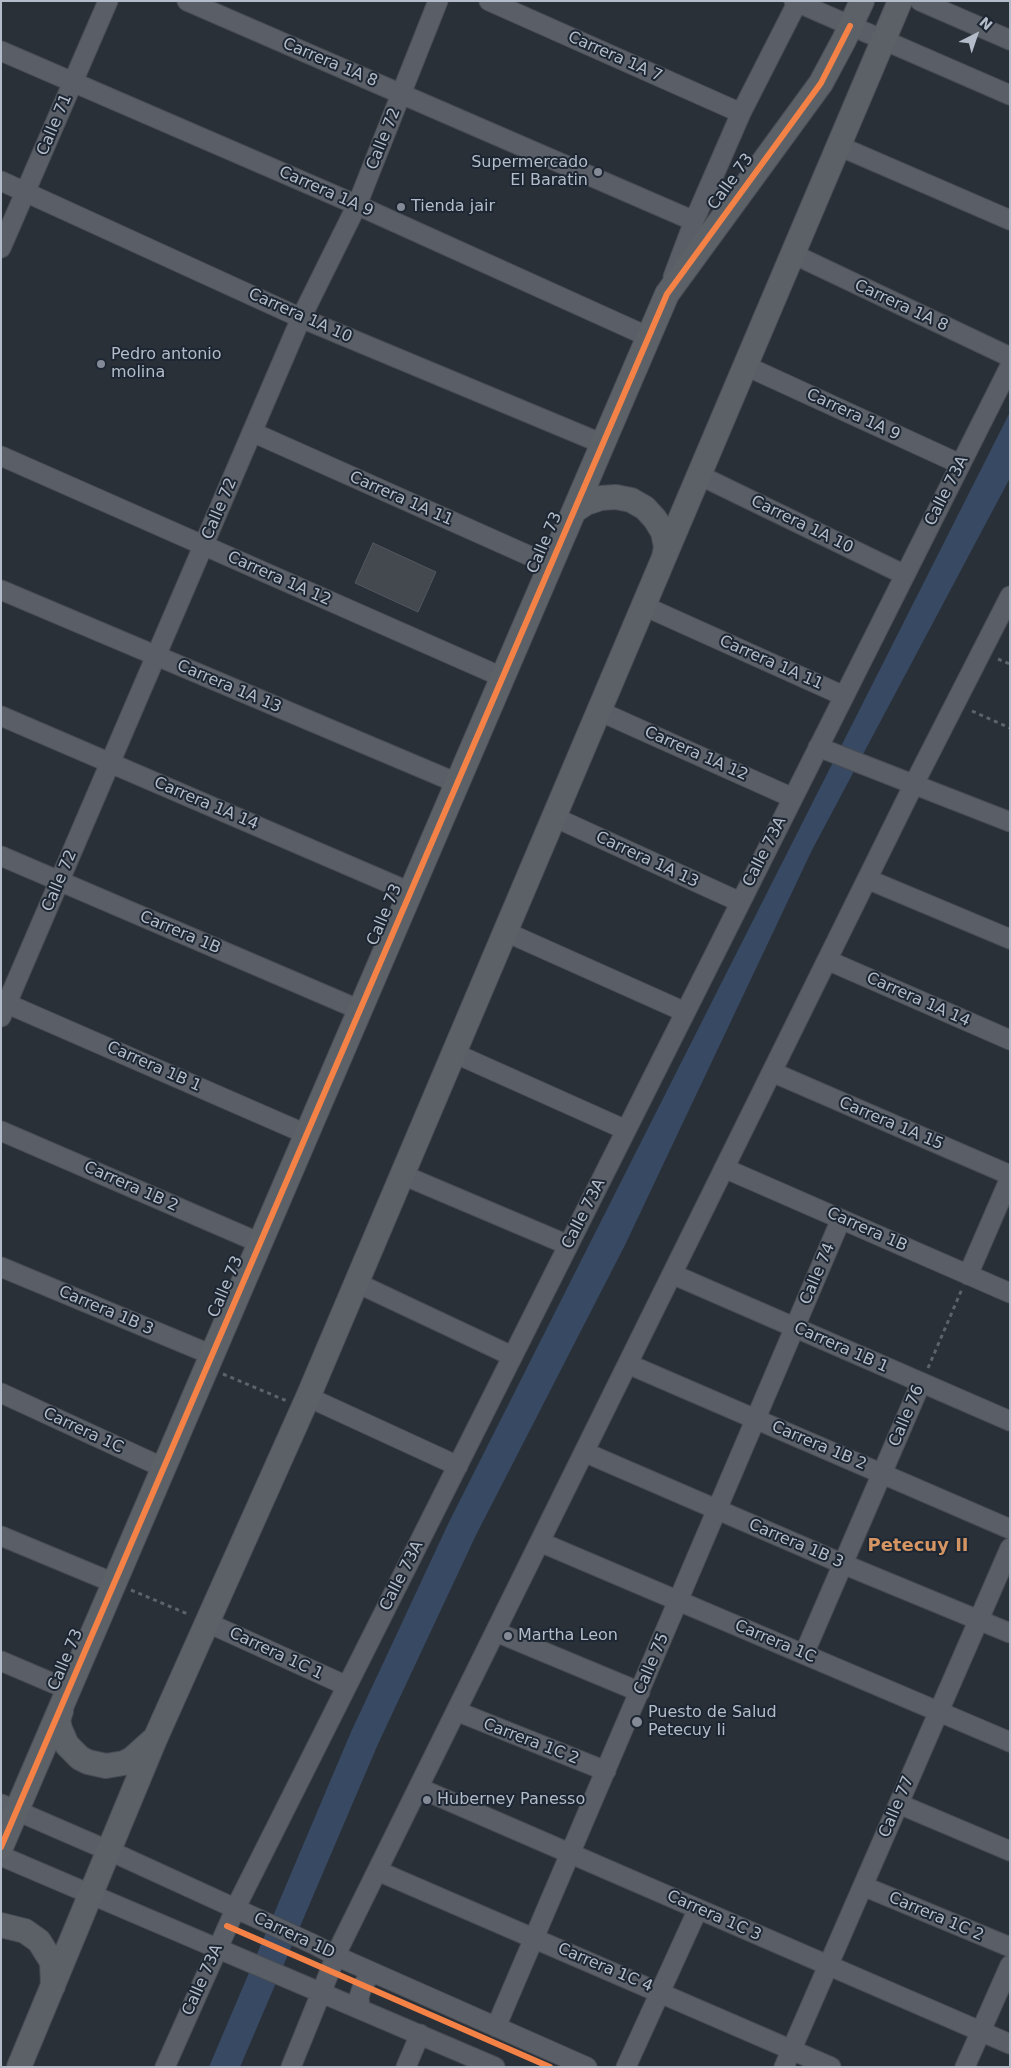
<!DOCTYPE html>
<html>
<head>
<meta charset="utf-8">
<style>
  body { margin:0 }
  #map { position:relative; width:1011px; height:2068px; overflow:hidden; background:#2a3038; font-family:"DejaVu Sans",sans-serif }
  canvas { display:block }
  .frame { position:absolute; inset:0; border:2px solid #b4bcc9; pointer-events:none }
  .north { position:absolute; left:951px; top:10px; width:50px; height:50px; -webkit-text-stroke:4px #1d2633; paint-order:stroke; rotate:41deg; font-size:14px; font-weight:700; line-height:20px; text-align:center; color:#b4bcc9 }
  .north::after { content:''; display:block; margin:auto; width:18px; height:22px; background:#b4bcc9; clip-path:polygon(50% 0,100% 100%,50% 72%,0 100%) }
</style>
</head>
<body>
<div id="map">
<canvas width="1011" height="2068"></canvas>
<div class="frame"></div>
<div class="north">N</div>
</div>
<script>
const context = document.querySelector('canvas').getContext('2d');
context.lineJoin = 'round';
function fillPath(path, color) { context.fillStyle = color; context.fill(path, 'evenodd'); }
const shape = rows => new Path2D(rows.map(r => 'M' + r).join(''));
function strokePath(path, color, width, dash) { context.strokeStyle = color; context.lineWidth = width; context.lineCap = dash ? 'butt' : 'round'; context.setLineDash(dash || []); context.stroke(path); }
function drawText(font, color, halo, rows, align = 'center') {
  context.font = font + ' "DejaVu Sans",sans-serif'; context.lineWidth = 4; context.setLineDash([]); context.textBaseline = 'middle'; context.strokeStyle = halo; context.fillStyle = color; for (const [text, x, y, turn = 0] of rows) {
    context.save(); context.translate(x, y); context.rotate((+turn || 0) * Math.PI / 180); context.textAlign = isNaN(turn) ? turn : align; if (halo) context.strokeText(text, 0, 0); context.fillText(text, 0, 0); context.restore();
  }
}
const water = shape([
  [1010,412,1010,478,812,850,625,1245,476,1535,378,1744,240,2067,209,2067,351,1732,449,1522]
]);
const building = shape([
  [373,543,436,572,418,612,355,583,373,543]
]);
const path = shape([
  [998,659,1010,664],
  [972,711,1010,728],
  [928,1368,962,1289],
  [223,1374,287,1401],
  [131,1590,190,1615]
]);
const minor = shape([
  [187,1,694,221],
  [489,1,741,113],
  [794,1,1010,95],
  [920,1,1010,40],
  [1,51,357,205,649,337],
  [839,146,1010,220],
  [1,181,301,318,603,444],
  [1,248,108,1],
  [793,254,1010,357],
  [673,277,694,221,741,113,797,3],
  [746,366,960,464],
  [252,432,550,565],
  [1,456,502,677],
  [699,475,905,575],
  [1,590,457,783],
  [644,606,844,696],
  [599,711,793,798],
  [1,716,410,892],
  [818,747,1010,822],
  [554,817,740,902],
  [1,856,360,1010],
  [867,879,1010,939],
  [506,932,685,1012],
  [827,960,1010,1040],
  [1,1001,306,1134],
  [1,1017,301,318,357,205,438,1],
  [454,1053,626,1130],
  [772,1072,1010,1175],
  [1,1131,260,1243],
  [724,1168,1010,1293],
  [402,1176,410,1178,568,1245],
  [1,1267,212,1355],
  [672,1274,1010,1421],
  [968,1275,1010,1178],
  [357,1283,512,1356],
  [628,1364,1010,1529],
  [1,1393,164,1468],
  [308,1397,458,1466],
  [584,1452,843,1564,1010,1633],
  [1,1536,114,1583],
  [540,1542,1010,1742],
  [206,1622,347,1686],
  [496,1632,640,1692],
  [804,1654,921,1383],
  [1,1661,69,1690],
  [456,1711,606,1771],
  [419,1788,1010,2044],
  [1,1804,121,1856,313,1944,336,1956,587,2067],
  [899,1804,1010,1851],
  [1,1856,495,2067],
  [378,1871,831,2067],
  [863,1886,1010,1947],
  [360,2009,359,1997,363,1985,368,1978,375,1973],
  [496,2027,841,1219],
  [165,2067,239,1901,1010,366],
  [291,2067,340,1946,914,784,1010,596],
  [406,2067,420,2034],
  [626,2067,698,1909],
  [784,2067,1010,1548],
  [965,2067,1010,1965]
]);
const major = shape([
  [574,511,586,503,601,498,616,497,631,500,645,508,655,519,663,532,666,547,664,557],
  [61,1711,58,1720,60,1729,67,1745,80,1758,88,1762,106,1766,124,1763,132,1759,152,1741],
  [1,1847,667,294,821,83,844,40,862,1],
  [1,1925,25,1931,39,1941,52,1962,53,1986],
  [19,2067,155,1739,308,1397,900,1]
]);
const cycleway = shape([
  [1,1847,667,294,821,83,850,26],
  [227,1926,550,2067]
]);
const markers = [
  [598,172,5,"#848b96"],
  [401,207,5,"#848b96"],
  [101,364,5,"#848b96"],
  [508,1636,5,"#848b96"],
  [637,1722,6,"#848b96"],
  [427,1800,5,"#848b96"]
];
const streetNames = [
  ["Carrera 1A 7",615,57,24],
  ["Carrera 1A 8",330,63,23],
  ["Calle 71",55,125,-67],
  ["Calle 72",384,139,-68],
  ["Calle 73",731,182,-54],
  ["Carrera 1A 9",326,192,24],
  ["Carrera 1A 8",901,306,25],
  ["Carrera 1A 10",300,316,24],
  ["Carrera 1A 9",853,415,25],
  ["Calle 73A",947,491,-63],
  ["Carrera 1A 11",401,499,24],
  ["Calle 72",220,509,-67],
  ["Carrera 1A 10",802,525,26],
  ["Calle 73",545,543,-67],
  ["Carrera 1A 12",279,579,24],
  ["Carrera 1A 11",771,663,24],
  ["Carrera 1A 13",229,687,23],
  ["Carrera 1A 12",696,754,24],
  ["Carrera 1A 14",206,804,23],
  ["Calle 73A",765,852,-63],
  ["Carrera 1A 13",647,860,25],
  ["Calle 72",60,881,-67],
  ["Calle 73",385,915,-67],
  ["Carrera 1B",180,933,23],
  ["Carrera 1A 14",918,1000,24],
  ["Carrera 1B 1",154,1067,24],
  ["Carrera 1A 15",891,1124,23],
  ["Carrera 1B 2",131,1187,24],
  ["Calle 73A",584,1214,-63],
  ["Carrera 1B",867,1230,24],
  ["Calle 74",818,1274,-67],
  ["Calle 73",226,1287,-67],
  ["Carrera 1B 3",106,1311,23],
  ["Carrera 1B 1",841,1348,24],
  ["Calle 76",907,1416,-67],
  ["Carrera 1C",83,1431,25],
  ["Carrera 1B 2",819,1446,23],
  ["Carrera 1B 3",796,1544,23],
  ["Calle 73A",402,1576,-63],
  ["Carrera 1C",775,1642,23],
  ["Carrera 1C 1",276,1654,25],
  ["Calle 73",66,1660,-67],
  ["Calle 75",652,1664,-67],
  ["Carrera 1C 2",531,1742,21],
  ["Calle 77",897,1807,-67],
  ["Carrera 1C 3",714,1916,24],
  ["Carrera 1C 2",936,1917,23],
  ["Carrera 1D",294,1936,25],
  ["Carrera 1C 4",605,1968,23],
  ["Calle 73A",203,1980,-66]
];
const poiNames = [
  ["Supermercado",588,163,"right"],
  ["El Baratin",588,181,"right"],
  ["Tienda jair",411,207],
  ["Pedro antonio",111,355],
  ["molina",111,373],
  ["Martha Leon",518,1636],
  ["Puesto de Salud",648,1713],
  ["Petecuy Ii",648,1731],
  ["Huberney Panesso",437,1800]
];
const neighbourhoodNames = [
  ["Petecuy II",918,1546]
];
fillPath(water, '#384963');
fillPath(building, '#444950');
strokePath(building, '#52575f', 1);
strokePath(minor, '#484c53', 21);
strokePath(major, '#484c55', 26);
strokePath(path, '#5d636a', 3, [4, 4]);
strokePath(minor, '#5a5e66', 19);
strokePath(major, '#5c6168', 24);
strokePath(cycleway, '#f48246', 6);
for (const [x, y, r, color] of markers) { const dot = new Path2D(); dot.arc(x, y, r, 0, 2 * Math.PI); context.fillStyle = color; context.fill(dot); strokePath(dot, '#1d2633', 2); }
drawText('16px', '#b4bcc9', '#1d2633', streetNames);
drawText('16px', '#b4bcc9', '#1d2633', poiNames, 'left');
drawText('bold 18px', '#d59563', '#1d2633', neighbourhoodNames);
</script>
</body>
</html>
